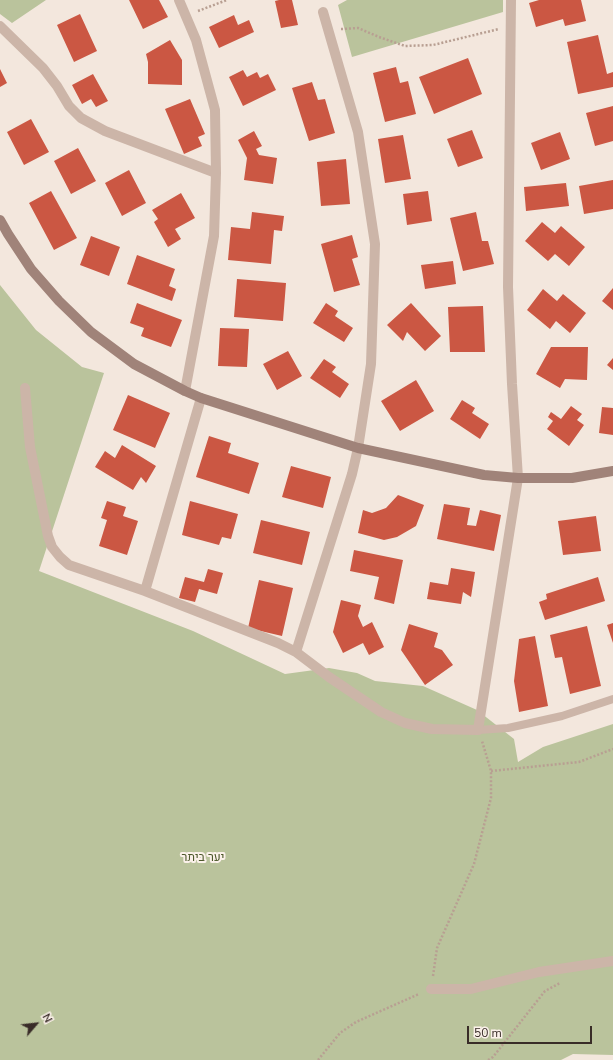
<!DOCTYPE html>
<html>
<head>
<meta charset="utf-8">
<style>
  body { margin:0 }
  #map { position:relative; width:613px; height:1060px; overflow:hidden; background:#f3e7dd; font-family:"Nunito Sans",sans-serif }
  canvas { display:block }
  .north { position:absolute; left:16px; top:1004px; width:40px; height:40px; -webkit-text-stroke:3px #fbf1ea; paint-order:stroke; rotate:62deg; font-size:11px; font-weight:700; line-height:16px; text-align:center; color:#392c28 }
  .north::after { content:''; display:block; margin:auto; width:14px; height:18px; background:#392c28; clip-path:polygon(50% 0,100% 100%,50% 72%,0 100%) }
  .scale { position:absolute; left:467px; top:1026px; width:125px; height:18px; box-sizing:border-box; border:2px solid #392c28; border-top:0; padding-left:5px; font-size:12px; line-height:14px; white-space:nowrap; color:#392c28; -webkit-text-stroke:3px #fbf1ea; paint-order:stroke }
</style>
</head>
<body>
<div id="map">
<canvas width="613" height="1060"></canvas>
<div class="north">N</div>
<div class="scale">50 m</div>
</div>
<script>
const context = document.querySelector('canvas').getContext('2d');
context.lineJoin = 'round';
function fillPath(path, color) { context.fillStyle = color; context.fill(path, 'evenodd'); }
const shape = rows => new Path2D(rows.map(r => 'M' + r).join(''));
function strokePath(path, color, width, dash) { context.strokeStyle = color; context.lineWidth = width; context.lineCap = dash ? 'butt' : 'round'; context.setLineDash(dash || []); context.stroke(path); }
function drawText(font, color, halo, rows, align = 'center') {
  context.font = font + ' "Nunito Sans",Heebo,sans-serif'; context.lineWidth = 4; context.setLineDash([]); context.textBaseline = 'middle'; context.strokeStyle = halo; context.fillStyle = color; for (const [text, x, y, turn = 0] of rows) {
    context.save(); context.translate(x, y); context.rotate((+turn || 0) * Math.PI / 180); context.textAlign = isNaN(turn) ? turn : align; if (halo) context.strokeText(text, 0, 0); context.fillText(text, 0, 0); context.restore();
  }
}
const green = shape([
  [0,0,46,0,12,23,0,14],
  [347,0,503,0,503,12,352,57,338,5],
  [0,285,36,330,82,367,104,373,39,571,193,631,285,674,329,668,357,673,375,681,423,686,477,710,514,739,518,762,543,747,613,724,613,1055,573,1054,561,1060,0,1060]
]);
const building = shape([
  [129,0,159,0,168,17,143,29],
  [279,0,292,0,298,25,281,28,275,1],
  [539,0,581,0,586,21,565,26,563,19,536,27,529,3],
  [80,14,97,51,74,62,57,25],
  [234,15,238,25,249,20,254,32,219,48,209,27],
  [598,35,607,74,613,72,613,87,578,94,567,42],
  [170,40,182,60,182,85,148,84,148,62,146,54],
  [468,58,482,94,434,114,419,77],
  [396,67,400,83,408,81,416,114,385,122,373,73],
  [0,69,7,83,0,87],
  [243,70,247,77,257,72,260,78,268,74,276,90,243,106,229,77],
  [93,74,108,101,96,107,91,99,82,104,72,85],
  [312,82,318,100,325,99,335,133,309,141,292,88],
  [190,99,205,134,198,137,202,146,184,154,165,109],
  [613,106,613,141,595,146,586,113],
  [31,119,49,152,24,165,7,132],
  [472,130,483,158,458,167,447,139],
  [254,131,262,146,256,149,259,155,277,158,273,184,244,180,247,158,238,140],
  [560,132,570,159,541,170,531,143],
  [403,135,411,179,385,183,378,139],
  [78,148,96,181,71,194,54,161],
  [346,159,350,204,321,206,317,162],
  [129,170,146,203,122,216,105,183],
  [613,180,613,209,584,214,579,186],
  [566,183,569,206,526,211,524,187],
  [51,191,77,238,54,250,29,203],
  [428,191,432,221,407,225,403,194],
  [181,193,195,218,175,229,181,239,168,247,154,222,158,219,152,210],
  [252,212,284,216,282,231,274,230,271,264,228,260,231,227,250,229],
  [476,212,482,241,488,241,494,264,463,271,450,218],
  [542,222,555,233,561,226,585,247,569,266,555,254,548,261,525,241],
  [352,235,358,257,352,259,360,285,334,292,321,244],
  [91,236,120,247,109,276,80,265],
  [137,255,175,269,169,286,176,289,172,301,127,284],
  [453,261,456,284,425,289,421,265],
  [237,279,286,283,283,321,234,317],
  [613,288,613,310,602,301],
  [543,289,557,301,563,294,586,313,570,333,556,321,550,329,527,310],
  [137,303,182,320,171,347,141,336,144,328,130,323],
  [326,303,338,311,335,316,353,328,344,342,313,323],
  [411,303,441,336,425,351,407,332,403,341,387,325],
  [483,306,485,352,450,352,448,307],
  [220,328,249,329,247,367,218,366],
  [551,347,588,347,587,380,565,379,560,388,536,374],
  [288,351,302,376,277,390,263,364],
  [613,358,613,370,607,365],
  [324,359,336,367,332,372,349,384,340,398,310,378],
  [416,380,434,411,400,431,381,401],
  [128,395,170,413,155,448,113,430],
  [462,400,475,408,472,413,489,424,480,439,450,419],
  [571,406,582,414,577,420,584,425,569,446,547,429,553,421,548,417,551,412,561,419],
  [602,407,613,408,613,435,599,433],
  [209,436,231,443,228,453,259,463,249,494,196,477],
  [122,445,156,466,146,483,141,477,133,490,95,467,105,451,115,458],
  [291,466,331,477,323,508,282,497],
  [398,495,424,505,416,526,397,537,384,540,358,533,363,510,372,513,386,508],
  [107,501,126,507,123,516,138,521,127,555,99,546,107,520,101,518],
  [190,501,238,514,231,539,222,537,219,545,182,535],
  [444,504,470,508,467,525,476,526,480,510,501,515,494,551,437,539],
  [596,516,601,551,563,555,558,521],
  [261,520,310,532,302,565,253,553],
  [354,550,403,560,394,604,374,599,379,577,350,571],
  [451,568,475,572,471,597,463,592,461,604,427,599,430,582,448,585],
  [208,569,223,573,217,594,199,589,195,602,179,598,185,577,204,582],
  [598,577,605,601,545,620,539,602,547,599,546,594],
  [259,580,293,588,282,636,248,628],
  [341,600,361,605,358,616,363,627,372,622,384,647,369,655,363,643,343,653,333,632],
  [613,623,613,643,607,625],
  [409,624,438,633,434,647,442,650,453,665,425,685,401,650],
  [587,626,601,686,570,694,562,657,555,658,550,635],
  [535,636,548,706,519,712,514,681,519,639]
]);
const path = shape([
  [198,11,227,0],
  [341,29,358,28,379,37,405,46,433,45,499,29],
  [491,771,579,762,613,749],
  [433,976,437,948,474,864,491,798,491,771,482,741],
  [318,1060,340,1033,356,1022,419,994],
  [488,1060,493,1057,545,991,560,983]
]);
const lane = shape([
  [478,730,508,728,562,716,613,699]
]);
const street = shape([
  [179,0,196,40,215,110,216,173,214,236,185,391],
  [0,26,43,68,57,86,69,106,81,118,105,131,216,173],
  [25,388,30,447,48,536,52,547,60,557,69,565,145,591,278,643,296,652,329,677,381,712,405,723,432,729,478,730,518,478,512,384,508,287,511,0],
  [145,591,201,398],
  [296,652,352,474,358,448,371,364,375,244,358,132,323,12],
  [431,989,471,989,539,972,613,961]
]);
const secondary = shape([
  [0,220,8,234,31,269,59,301,91,332,134,364,185,391,201,398,358,448,484,475,518,478,572,478,613,471]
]);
const parkNames = [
  ["יער ביתר",203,858]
];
fillPath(green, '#bac39c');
fillPath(building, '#cb5743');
strokePath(path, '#b89f92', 2.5, [2, 2]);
strokePath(lane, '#ccb5a8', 8);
strokePath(street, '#ccb5a8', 10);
strokePath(secondary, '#a08379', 10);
drawText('12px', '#4c582b', '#fbf1ea', parkNames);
</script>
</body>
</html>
